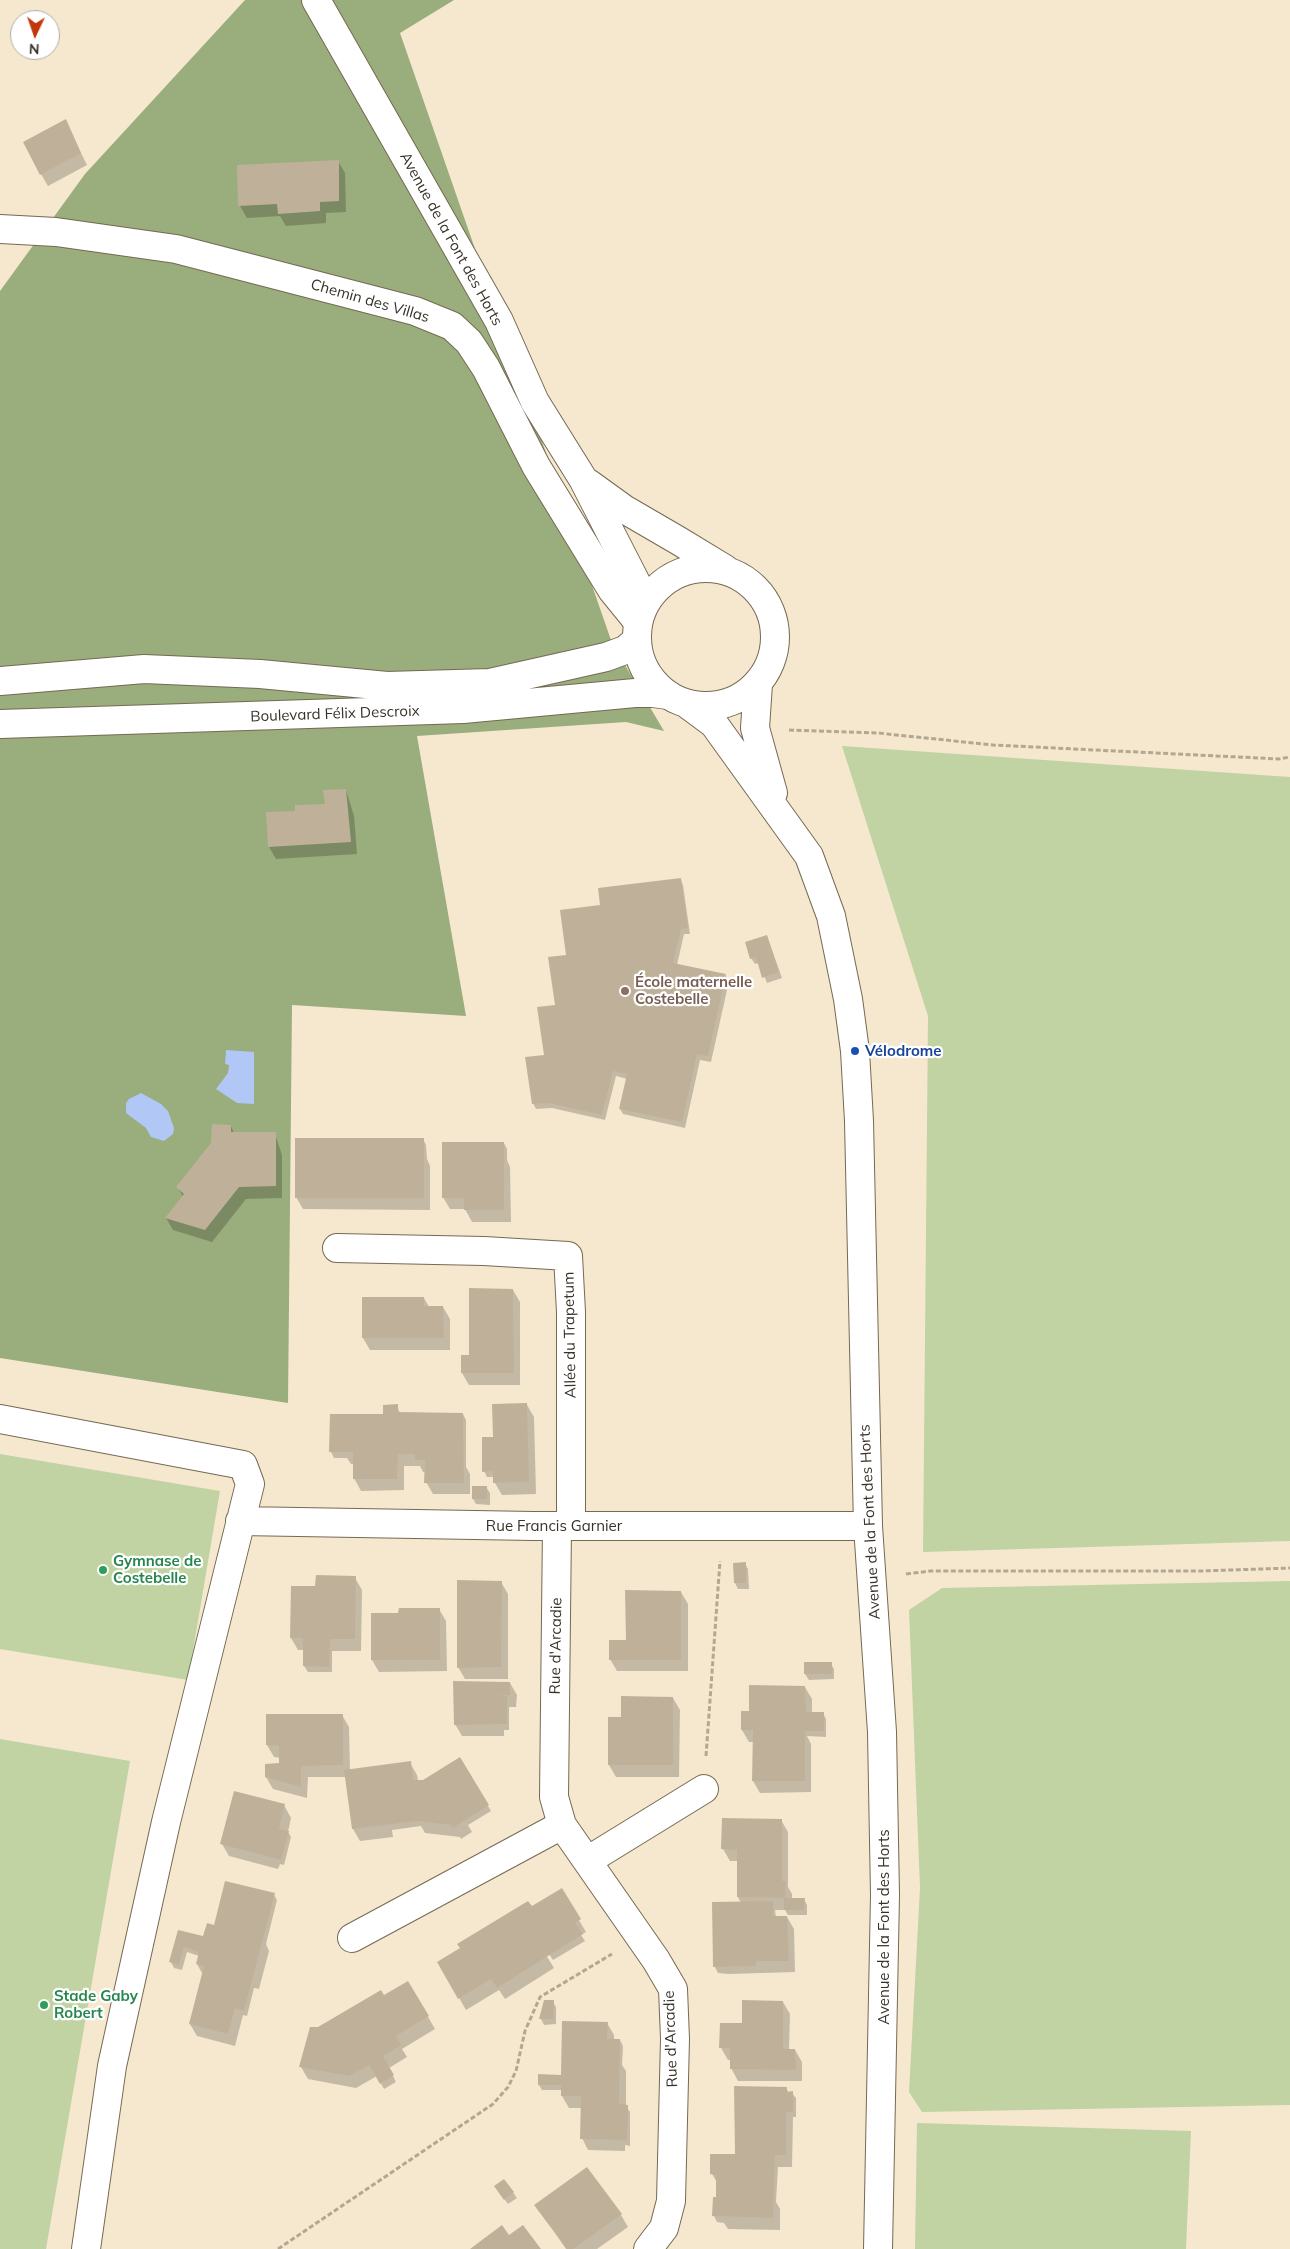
<!DOCTYPE html>
<html>
<head>
<meta charset="utf-8">
<style>
  body { margin:0 }
  #map { position:relative; width:1290px; height:2249px; overflow:hidden; background:#f6e8ce; font-family:Mulish,sans-serif }
  canvas { display:block }
  .north { position:absolute; left:10px; top:10px; width:50px; height:50px; box-sizing:border-box; background:#fff; border:1px solid #afada9; border-radius:50%; rotate:183deg; font-size:14px; font-weight:700; line-height:20px; text-align:center; color:#373128 }
  .north::after { content:''; display:block; margin:auto; width:18px; height:22px; background:#c03809; clip-path:polygon(50% 0,100% 100%,50% 72%,0 100%) }
</style>
</head>
<body>
<div id="map">
<canvas width="1290" height="2249"></canvas>
<div class="north">N</div>
</div>
<script>
const context = document.querySelector('canvas').getContext('2d');
context.lineJoin = 'round';
function fillPath(path, color) { context.fillStyle = color; context.fill(path, 'evenodd'); }
const shape = rows => new Path2D(rows.map(r => 'M' + r).join(''));
function strokePath(path, color, width, dash) { context.strokeStyle = color; context.lineWidth = width; context.lineCap = dash ? 'butt' : 'round'; context.setLineDash(dash || []); context.stroke(path); }
function drawText(font, color, halo, rows, align = 'center') {
  context.font = font + ' Mulish,sans-serif'; context.lineWidth = 4.5; context.setLineDash([]); context.textBaseline = 'middle'; context.strokeStyle = halo; context.fillStyle = color; for (const [text, x, y, turn = 0] of rows) {
    context.save(); context.translate(x, y); context.rotate((+turn || 0) * Math.PI / 180); context.textAlign = isNaN(turn) ? turn : align; if (halo) context.strokeText(text, 0, 0); context.fillText(text, 0, 0); context.restore();
  }
}
const green = shape([
  [842,746,1290,777,1290,1541,923,1552,928,1016],
  [0,1454,220,1491,188,1680,0,1649],
  [1290,1581,1290,2105,922,2112,909,2092,920,1888,909,1610,942,1588],
  [0,1739,130,1761,46,2249,0,2249],
  [917,2123,1191,2131,1186,2249,915,2249]
]);
const forest = shape([
  [245,0,454,0,400,33,612,643,664,731,626,722,417,736,466,1016,292,1005,288,1403,0,1358,0,291,85,174]
]);
const water = shape([
  [226,1050,254,1052,254,1104,237,1103,216,1089,228,1073,229,1065,225,1064],
  [141,1093,161,1104,168,1111,174,1128,173,1134,164,1141,151,1137,146,1128,126,1113,126,1103,129,1099]
]);
const shadow = shape([
  [65,121,87,165,48,186,41,174],
  [338,161,345,173,346,212,326,213,326,223,286,226,280,216,247,218,240,206],
  [346,790,354,816,357,854,276,859,269,847,267,813,296,812,326,805],
  [680,879,683,885,690,934,684,934,677,965,725,975,729,981,711,1062,700,1060,685,1128,623,1114,620,1109,627,1079,616,1076,605,1120,552,1108,536,1109,533,1103,567,956,602,906],
  [767,936,782,978,767,983,759,963,755,964,751,958],
  [231,1126,234,1133,275,1134,282,1155,282,1198,246,1199,212,1242,173,1230,166,1218,183,1197,178,1187],
  [423,1139,426,1145,427,1159,430,1166,430,1210,303,1209,296,1197],
  [504,1143,507,1149,507,1160,510,1167,511,1222,472,1222,465,1209,450,1209,443,1197],
  [513,1290,520,1302,520,1385,469,1385,462,1373,470,1356],
  [424,1298,429,1307,443,1307,450,1319,450,1350,370,1350,363,1338],
  [397,1405,400,1414,463,1414,466,1420,466,1467,470,1474,470,1494,433,1494,426,1482,426,1472,423,1472,420,1466,404,1466,404,1490,361,1491,354,1478,354,1464,351,1464,347,1458,334,1458,331,1452],
  [527,1405,534,1417,536,1494,502,1495,495,1483,495,1477,487,1477,484,1471,494,1438],
  [486,1487,490,1493,490,1505,476,1504,473,1499],
  [734,1564,745,1564,748,1569,749,1589,738,1589,735,1583],
  [355,1578,362,1590,361,1651,332,1651,332,1672,308,1672,304,1666,305,1650,298,1650,291,1638,292,1587,317,1587],
  [501,1582,508,1594,508,1679,465,1679,458,1667],
  [681,1592,688,1604,688,1671,617,1671,610,1659,627,1641],
  [439,1609,446,1621,447,1671,379,1672,372,1660],
  [831,1664,834,1669,834,1679,809,1680,805,1674],
  [510,1683,517,1695,516,1707,509,1707,509,1730,504,1730,504,1736,462,1736,455,1724],
  [805,1687,812,1699,812,1713,823,1713,826,1719,826,1737,807,1736,811,1744,811,1792,760,1793,753,1781,754,1742,749,1742,742,1730,750,1712],
  [673,1698,680,1710,679,1777,616,1777,609,1765,622,1719],
  [342,1715,349,1727,350,1770,410,1763,417,1775,418,1781,424,1781,460,1759,491,1811,468,1825,472,1832,461,1839,460,1837,425,1833,421,1826,392,1830,393,1837,360,1841,353,1829,346,1777,308,1777,307,1798,273,1789,266,1777,281,1764,281,1758,274,1757,267,1745],
  [284,1805,291,1818,288,1832,291,1837,284,1865,280,1864,278,1869,229,1856,222,1844],
  [723,1819,781,1820,788,1832,788,1887,792,1894,792,1899,804,1899,807,1905,807,1915,788,1915,785,1910,775,1910,776,1917,787,1917,794,1929,795,1972,729,1974,718,1973,715,1967,714,1934,741,1903,738,1897,738,1861,730,1861,723,1849],
  [561,1890,586,1932,581,1935,585,1941,553,1960,549,1954,546,1955,554,1968,505,1999,499,1990,466,2010,439,1963],
  [274,1895,277,1900,266,1944,269,1951,259,1989,254,1988,247,2016,243,2015,235,2046,197,2036,190,2024,203,1975,197,1964,199,1956,187,1952,182,1970,174,1968,171,1962,179,1931,202,1937,215,1926],
  [408,1982,435,2029,402,2049,407,2057,389,2068,396,2082,384,2089,377,2076,356,2088,308,2079,301,2067,319,2028,384,1997],
  [545,2001,553,2002,556,2007,556,2024,544,2025,541,2019],
  [783,2002,790,2014,789,2050,795,2050,802,2062,802,2081,738,2081,731,2068,731,2060,728,2060,721,2048,743,2024],
  [607,2023,614,2035,614,2040,620,2040,623,2046,622,2065,626,2071,626,2106,630,2112,630,2146,625,2145,625,2151,588,2150,582,2138,582,2108,569,2108,562,2096,562,2090,542,2090,539,2085,560,2076],
  [735,2087,786,2088,789,2093,792,2093,796,2098,796,2117,793,2117,792,2167,778,2167,776,2202,780,2209,780,2230,728,2229,724,2223,717,2222,714,2216,719,2198,718,2184,712,2174,736,2156],
  [504,2180,517,2198,508,2204,499,2192],
  [536,2205,621,2215,628,2227,597,2249,566,2249]
]);
const building = shape([
  [66,119,81,153,40,175,23,142],
  [339,160,339,201,320,202,320,211,278,214,277,204,238,206,237,165],
  [346,789,351,842,268,847,266,812,295,811,295,805,325,804,323,790],
  [681,878,688,928,681,929,673,963,726,974,708,1056,697,1054,682,1122,619,1109,627,1074,613,1071,602,1115,548,1103,532,1104,525,1057,544,1055,537,1007,555,1005,548,957,566,955,560,910,600,905,598,888],
  [767,935,779,972,762,978,756,957,750,959,745,942],
  [212,1124,231,1125,231,1132,276,1132,276,1186,239,1187,205,1230,165,1218,184,1194,176,1187,211,1143],
  [295,1138,424,1138,424,1198,295,1198],
  [442,1142,504,1142,504,1210,464,1210,464,1198,442,1198],
  [469,1288,513,1289,514,1373,461,1373,461,1355,469,1355],
  [362,1297,424,1297,424,1306,443,1306,444,1338,362,1338],
  [527,1403,529,1482,493,1483,493,1471,482,1472,482,1437,493,1437,492,1404],
  [398,1404,398,1412,463,1413,464,1483,424,1483,425,1460,415,1460,415,1454,398,1454,397,1479,353,1479,353,1452,329,1452,330,1414,383,1414,383,1405],
  [472,1486,487,1486,487,1499,472,1499],
  [746,1562,746,1583,734,1583,733,1563],
  [316,1575,356,1576,355,1639,330,1639,329,1667,303,1666,303,1638,290,1638,291,1586,315,1586],
  [457,1580,502,1581,501,1667,457,1668],
  [625,1590,681,1591,681,1660,609,1660,609,1640,626,1640],
  [399,1608,440,1608,440,1660,371,1660,371,1613,398,1613],
  [804,1662,832,1662,832,1674,804,1674],
  [453,1681,510,1682,510,1695,499,1695,507,1696,507,1724,454,1725],
  [749,1685,805,1686,806,1712,824,1712,824,1731,805,1731,805,1781,752,1781,753,1730,741,1730,741,1711,749,1711],
  [621,1696,673,1697,673,1765,608,1765,608,1717,621,1717],
  [266,1714,343,1714,343,1765,301,1766,301,1787,265,1777,265,1764,279,1763,279,1746,266,1745],
  [460,1757,489,1805,453,1828,451,1825,417,1821,352,1829,344,1770,411,1761,413,1780,423,1780],
  [234,1791,285,1804,279,1829,289,1831,281,1860,220,1844],
  [722,1818,782,1819,782,1881,786,1881,785,1898,737,1897,737,1850,721,1849],
  [225,1881,275,1893,244,2011,235,2008,228,2034,189,2024,204,1966,196,1964,199,1952,184,1947,179,1965,169,1962,178,1930,203,1936,207,1923,214,1925],
  [562,1888,581,1919,575,1923,583,1934,497,1988,491,1979,458,1999,437,1962,460,1948,457,1944,528,1901,532,1906],
  [784,1898,805,1898,804,1910,784,1910],
  [773,1901,773,1916,787,1916,789,1961,756,1961,756,1966,713,1967,712,1902],
  [408,1981,429,2016,396,2036,401,2045,383,2056,394,2075,380,2084,369,2065,349,2076,299,2067,310,2027,318,2027,381,1990,384,1995],
  [544,2000,554,2000,553,2019,539,2019],
  [742,2000,783,2001,783,2049,795,2049,796,2070,730,2069,730,2048,719,2048,720,2023,742,2023],
  [562,2021,608,2022,607,2039,620,2039,619,2104,628,2105,627,2140,580,2139,581,2096,561,2096,561,2085,538,2085,538,2074,561,2075],
  [734,2086,787,2087,787,2092,793,2091,793,2112,786,2112,786,2155,775,2155,773,2218,712,2216,713,2197,716,2197,716,2175,710,2174,710,2154,735,2154],
  [587,2167,622,2214,573,2249,567,2249,534,2205],
  [504,2179,514,2192,504,2200,494,2186],
  [502,2225,509,2235,523,2225,541,2249,470,2249]
]);
const path = shape([
  [789,730,878,733,993,745,1279,759,1290,757],
  [906,1574,930,1571,1200,1571,1290,1568],
  [706,1756,720,1561],
  [278,2249,493,2104,508,2087,516,2071,525,2031,540,1997,612,1954]
]);
const minor = shape([
  [0,229,56,232,176,249,415,311,452,326,469,342,486,368,536,466,612,590,638,622],
  [0,681,144,669,260,674,387,686,490,683,606,657,625,650,637,640],
  [0,724,463,709,635,693,653,693,668,695],
  [337,1248,484,1251,568,1256,571,1312,571,1525],
  [0,1419,243,1465,250,1484,166,1822,112,2066,86,2249],
  [240,1521,533,1526,868,1526],
  [557,1526,554,1797,562,1825,656,1960,673,1989,675,2039,671,2201,664,2228,648,2249],
  [587,1861,704,1789],
  [352,1938,562,1825]
]);
const major = shape([
  [316,0,499,321,535,402,583,479,646,602],
  [588,483,624,509,679,541,725,569],
  '637 637a69 69 0 1 1 138 0a69 69 0 1 1-138 0Z',
  [758,684,755,728,773,793],
  [687,704,714,724,809,856,831,916,848,999,855,1051,859,1121,868,1526,882,1732,885,1895,878,2249]
]);
const markers = [
  [625,991,5,"#8d6e63"],
  [855,1051,5,"#1a4fb4"],
  [103,1570,5,"#2e9e5b"],
  [44,2005,5,"#2e9e5b"]
];
const streetNames = [
  ["Avenue de la Font des Horts",451,239,61],
  ["Chemin des Villas",370,301,16],
  ["Boulevard Félix Descroix",335,714,-2],
  ["Allée du Trapetum",570,1335,-91],
  ["Avenue de la Font des Horts",870,1522,-93],
  ["Rue Francis Garnier",554,1526],
  ["Rue d'Arcadie",556,1646,-89],
  ["Avenue de la Font des Horts",884,1927,-90],
  ["Rue d'Arcadie",671,2039,-92]
];
const educationNames = [
  ["École maternelle",635,982],
  ["Costebelle",635,999]
];
const transitNames = [
  ["Vélodrome",865,1051]
];
const leisureNames = [
  ["Gymnase de",113,1561],
  ["Costebelle",113,1578],
  ["Stade Gaby",54,1996],
  ["Robert",54,2013]
];
fillPath(green, '#c1d3a3');
fillPath(forest, '#9aad7c');
fillPath(water, '#b1c7f6');
fillPath(shadow, '#0003');
fillPath(building, '#bfb199');
strokePath(minor, '#756953', 30);
strokePath(major, '#756953', 30);
strokePath(path, '#b2a793', 3, [5, 2.5]);
strokePath(minor, '#fff', 28);
strokePath(major, '#fff', 28);
for (const [x, y, r, color] of markers) { const dot = new Path2D(); dot.arc(x, y, r, 0, 2 * Math.PI); context.fillStyle = color; context.fill(dot); strokePath(dot, '#fff', 2); }
drawText('15px', '#373128', '#fff', streetNames);
drawText('bold 15px', '#785e54', '#fff', educationNames, 'left');
drawText('bold 15px', '#164399', '#fff', transitNames, 'left');
drawText('bold 15px', '#27864d', '#fff', leisureNames, 'left');
</script>
</body>
</html>
